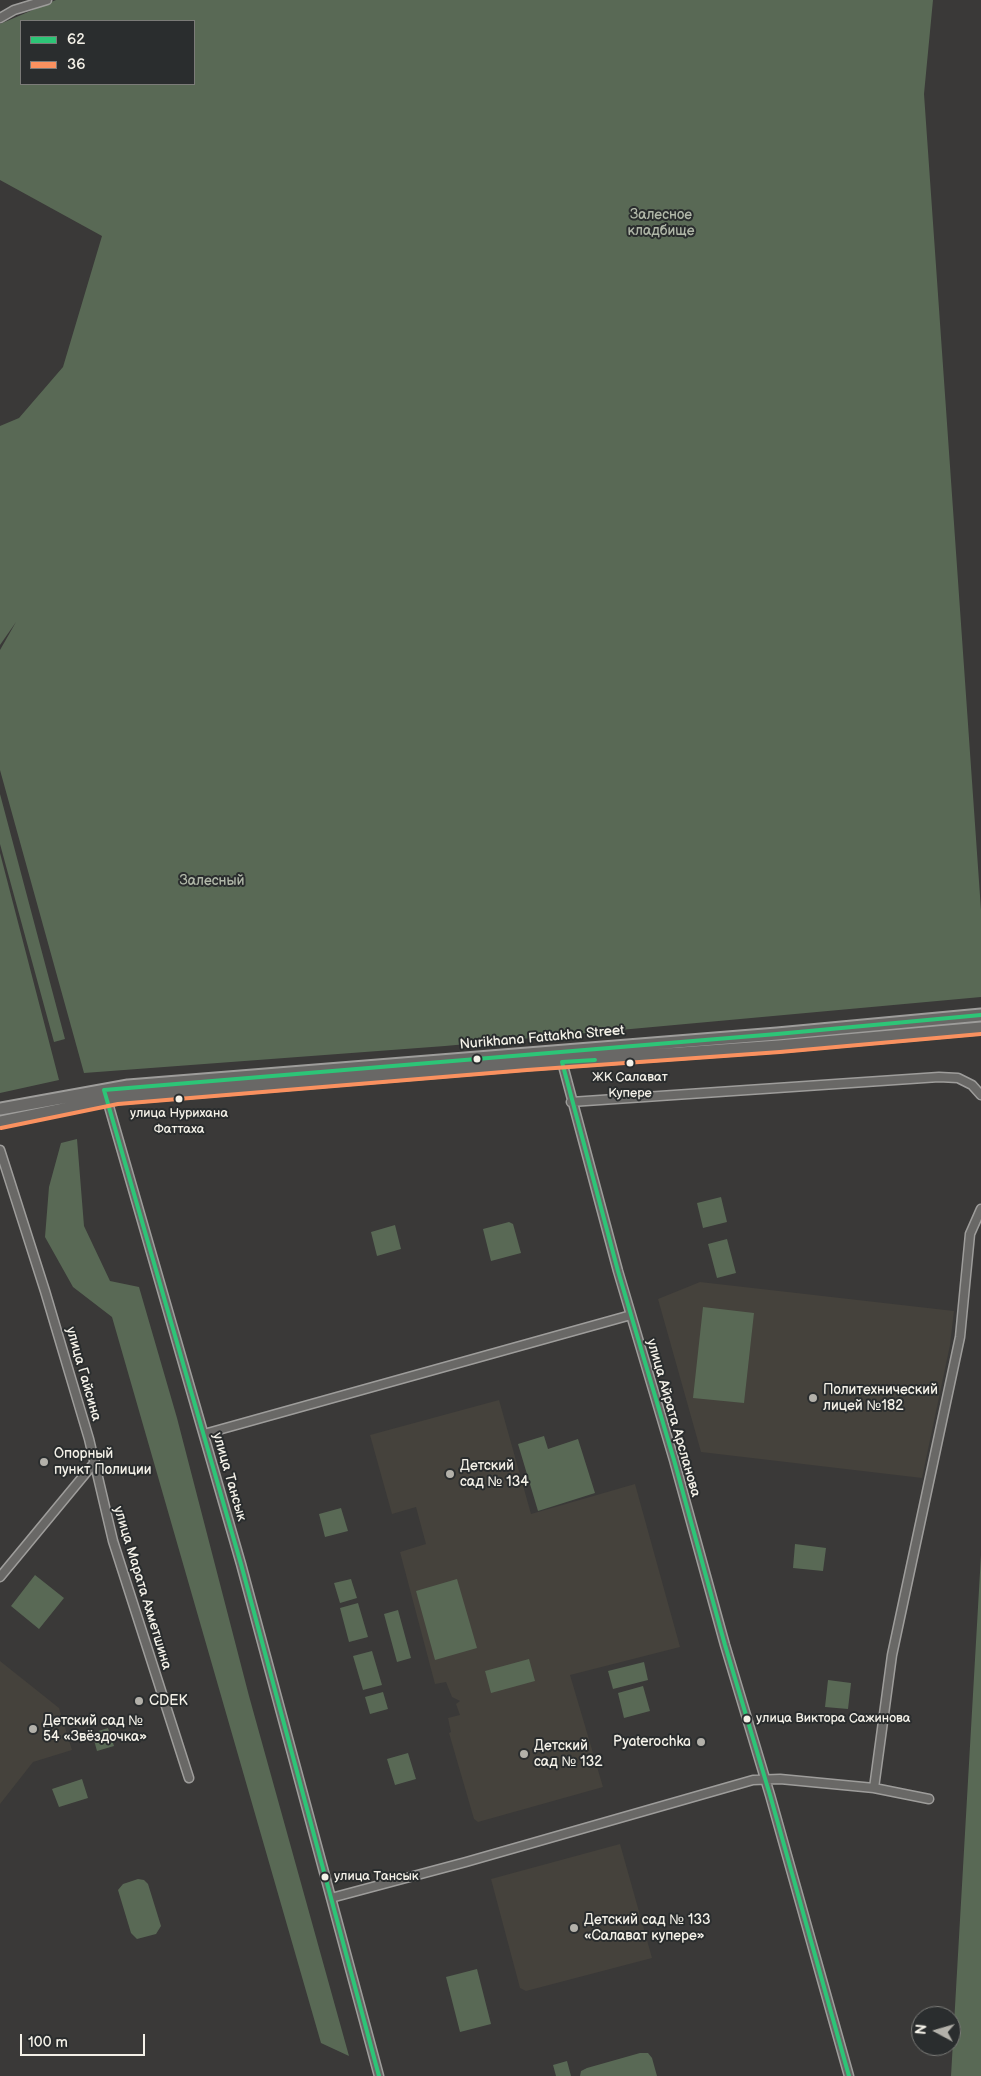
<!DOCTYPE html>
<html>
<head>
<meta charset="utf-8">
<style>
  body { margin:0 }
  #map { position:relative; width:981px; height:2076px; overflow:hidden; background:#3a3938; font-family:"Balsamiq Sans",sans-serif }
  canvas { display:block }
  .legend { position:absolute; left:20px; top:20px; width:175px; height:65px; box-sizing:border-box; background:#2a2d2e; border:1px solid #7b7b78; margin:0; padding:6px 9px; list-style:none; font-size:15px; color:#f4f1e8 }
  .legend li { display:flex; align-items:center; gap:10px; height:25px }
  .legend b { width:25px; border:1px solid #7b7b78 }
  .north { position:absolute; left:911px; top:2006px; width:50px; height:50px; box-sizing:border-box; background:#2a2d2e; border:1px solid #7b7b78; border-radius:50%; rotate:276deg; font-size:14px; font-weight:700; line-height:20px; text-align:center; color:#f4f1e8 }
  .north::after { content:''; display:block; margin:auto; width:18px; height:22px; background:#b3b1aa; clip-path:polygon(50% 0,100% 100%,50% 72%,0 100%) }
  .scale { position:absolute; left:20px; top:2034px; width:125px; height:22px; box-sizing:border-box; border:2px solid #f4f1e8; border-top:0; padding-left:6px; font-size:15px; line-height:18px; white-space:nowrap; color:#f4f1e8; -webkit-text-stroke:4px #2a2d2e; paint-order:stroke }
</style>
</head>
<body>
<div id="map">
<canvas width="981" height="2076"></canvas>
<ul class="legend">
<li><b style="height:6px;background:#2dc577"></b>62</li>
<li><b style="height:6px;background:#fa915f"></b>36</li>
</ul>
<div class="north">N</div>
<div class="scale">100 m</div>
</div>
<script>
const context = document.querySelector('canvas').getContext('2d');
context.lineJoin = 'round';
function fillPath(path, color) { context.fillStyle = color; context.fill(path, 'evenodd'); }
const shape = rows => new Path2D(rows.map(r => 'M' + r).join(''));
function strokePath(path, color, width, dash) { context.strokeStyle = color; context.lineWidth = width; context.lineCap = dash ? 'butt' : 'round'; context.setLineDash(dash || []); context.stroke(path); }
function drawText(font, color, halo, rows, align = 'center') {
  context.font = font + ' "Balsamiq Sans",sans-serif'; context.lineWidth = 4; context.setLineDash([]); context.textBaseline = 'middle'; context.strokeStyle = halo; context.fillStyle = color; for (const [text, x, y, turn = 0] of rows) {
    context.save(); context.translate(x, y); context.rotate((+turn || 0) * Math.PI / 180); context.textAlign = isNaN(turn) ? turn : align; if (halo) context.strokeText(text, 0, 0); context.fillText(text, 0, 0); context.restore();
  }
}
const built = shape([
  [700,1282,954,1311,950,1345,922,1478,701,1452,658,1299],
  [499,1400,531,1514,635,1484,680,1647,570,1675,603,1787,478,1822,474,1819,449,1733,451,1732,448,1718,460,1715,456,1704,460,1701,452,1697,446,1682,435,1684,400,1552,426,1544,416,1507,392,1514,370,1435],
  [0,1661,59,1708,72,1750,33,1762,0,1804],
  [620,1844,652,1958,526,1991,520,1988,491,1879]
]);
const green = shape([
  [56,0,933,0,924,94,981,910,981,997,445,1046,84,1073,0,770,0,650,16,622,0,645,0,426,19,418,63,367,102,236,0,180,0,24],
  [21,21,194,21,194,84,21,84],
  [0,794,65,1039,54,1042,0,844],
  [0,853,59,1080,0,1093],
  [77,1139,84,1226,110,1281,139,1287,177,1418,249,1696,349,2056,321,2043,112,1317,73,1287,45,1237,49,1187,61,1143],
  [721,1197,727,1222,703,1228,697,1203],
  [509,1222,513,1224,521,1253,491,1261,483,1229],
  [395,1225,401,1249,377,1256,371,1232],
  [727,1239,736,1273,717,1278,708,1244],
  [703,1307,754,1313,744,1403,693,1398],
  [544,1436,548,1449,578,1439,595,1493,538,1511,518,1444],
  [341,1508,348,1531,325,1537,319,1514],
  [795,1544,826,1548,823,1571,793,1568],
  [981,1555,981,2076,951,2076],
  [35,1575,64,1598,39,1629,11,1606],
  [351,1579,357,1598,340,1603,334,1583],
  [457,1579,477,1648,435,1660,416,1591],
  [358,1603,368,1637,349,1642,340,1608],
  [398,1610,411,1658,397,1662,384,1614],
  [372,1651,382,1685,363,1690,353,1656],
  [529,1659,535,1681,491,1693,485,1671],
  [644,1662,648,1680,613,1689,608,1671],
  [828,1680,851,1683,848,1709,825,1707],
  [643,1686,650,1711,624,1718,618,1693],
  [383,1692,388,1709,370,1714,365,1697],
  [108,1728,114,1746,97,1751,92,1733],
  [408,1753,416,1779,395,1785,387,1759],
  [82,1779,88,1798,59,1807,52,1789],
  [138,1879,144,1880,148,1884,161,1926,156,1934,137,1939,131,1933,118,1890,123,1884],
  [477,1969,491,2024,460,2032,446,1977],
  [640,2053,648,2053,652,2058,657,2076,580,2076,581,2071,587,2068],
  [567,2061,571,2076,556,2076,553,2065]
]);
const street = shape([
  [0,18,14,10,47,0],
  [561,1058,618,1271,674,1460,725,1645,770,1795,849,2076],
  [106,1096,241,1564,379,2076],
  [571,1102,939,1077,958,1078,972,1085,981,1095],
  [0,1150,45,1291,89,1439,113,1541,189,1778],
  [204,1434,631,1315],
  [0,1577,95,1462],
  [874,1788,892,1655,960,1337,970,1234,981,1209],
  [331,1898,466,1862,753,1780,780,1779,874,1788,929,1799]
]);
const secondary = shape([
  [0,1109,128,1086,777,1034,981,1015],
  [0,1122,117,1098,527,1064,779,1046,981,1028]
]);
const bus1 = shape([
  [595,1060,562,1062,618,1271,674,1460,725,1645,770,1795,849,2076],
  [379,2076,241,1564,104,1090,777,1034,981,1015]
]);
const bus2 = shape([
  [1,1128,118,1104,527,1070,780,1052,981,1034]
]);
const markers = [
  [477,1059,4.5,"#f4f1e8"],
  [630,1063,4.5,"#f4f1e8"],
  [179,1099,4.5,"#f4f1e8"],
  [813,1398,5,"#b3b1aa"],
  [44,1462,5,"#b3b1aa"],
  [450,1474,5,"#b3b1aa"],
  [139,1701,5,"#b3b1aa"],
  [747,1719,4.5,"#f4f1e8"],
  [33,1729,5,"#b3b1aa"],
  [701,1742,5,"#b3b1aa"],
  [524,1754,5,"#b3b1aa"],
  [325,1877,4.5,"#f4f1e8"],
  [574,1928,5,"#b3b1aa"]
];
const busNames = [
  ["ЖК Салават",630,1078],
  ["Купере",630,1094],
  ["улица Нурихана",179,1114],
  ["Фаттаха",179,1130],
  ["улица Виктора Сажинова",756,1719,"left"],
  ["улица Тансык",334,1877,"left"]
];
const parkNames = [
  ["Залесное",661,215],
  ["кладбище",661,231],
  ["Залесный",212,881]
];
const streetNames = [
  ["Nurikhana Fattakha Street",542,1038,-5],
  ["улица Гайсина",83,1374,74],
  ["улица Айрата Арсланова",673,1418,74],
  ["улица Тансык",229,1477,74],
  ["улица Марата Ахметшина",142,1588,73]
];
const poiNames = [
  ["Политехнический",823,1390],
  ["лицей №182",823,1406],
  ["Опорный",54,1454],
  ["пункт Полиции",54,1470],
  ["Детский",460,1466],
  ["сад № 134",460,1482],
  ["CDEK",149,1701],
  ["Детский сад №",43,1721],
  ["54 «Звёздочка»",43,1737],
  ["Pyaterochka",691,1742,"right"],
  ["Детский",534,1746],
  ["сад № 132",534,1762],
  ["Детский сад № 133",584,1920],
  ["«Салават купере»",584,1936]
];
fillPath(built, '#45423c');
fillPath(green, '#596955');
strokePath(street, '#9e9d9b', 11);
strokePath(secondary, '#9e9d9b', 15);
strokePath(street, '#696866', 8);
strokePath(secondary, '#696866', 11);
strokePath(bus1, '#2dc577', 4);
strokePath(bus2, '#fa915f', 4);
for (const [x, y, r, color] of markers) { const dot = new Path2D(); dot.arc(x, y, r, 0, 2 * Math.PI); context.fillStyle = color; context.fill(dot); strokePath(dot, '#2a2d2e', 2); }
drawText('13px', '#f4f1e8', '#2a2d2e', busNames);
drawText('14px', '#b0b7a8', '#2a2d2e', parkNames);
drawText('14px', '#f4f1e8', '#2a2d2e', streetNames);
drawText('14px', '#f4f1e8', '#2a2d2e', poiNames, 'left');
</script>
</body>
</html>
